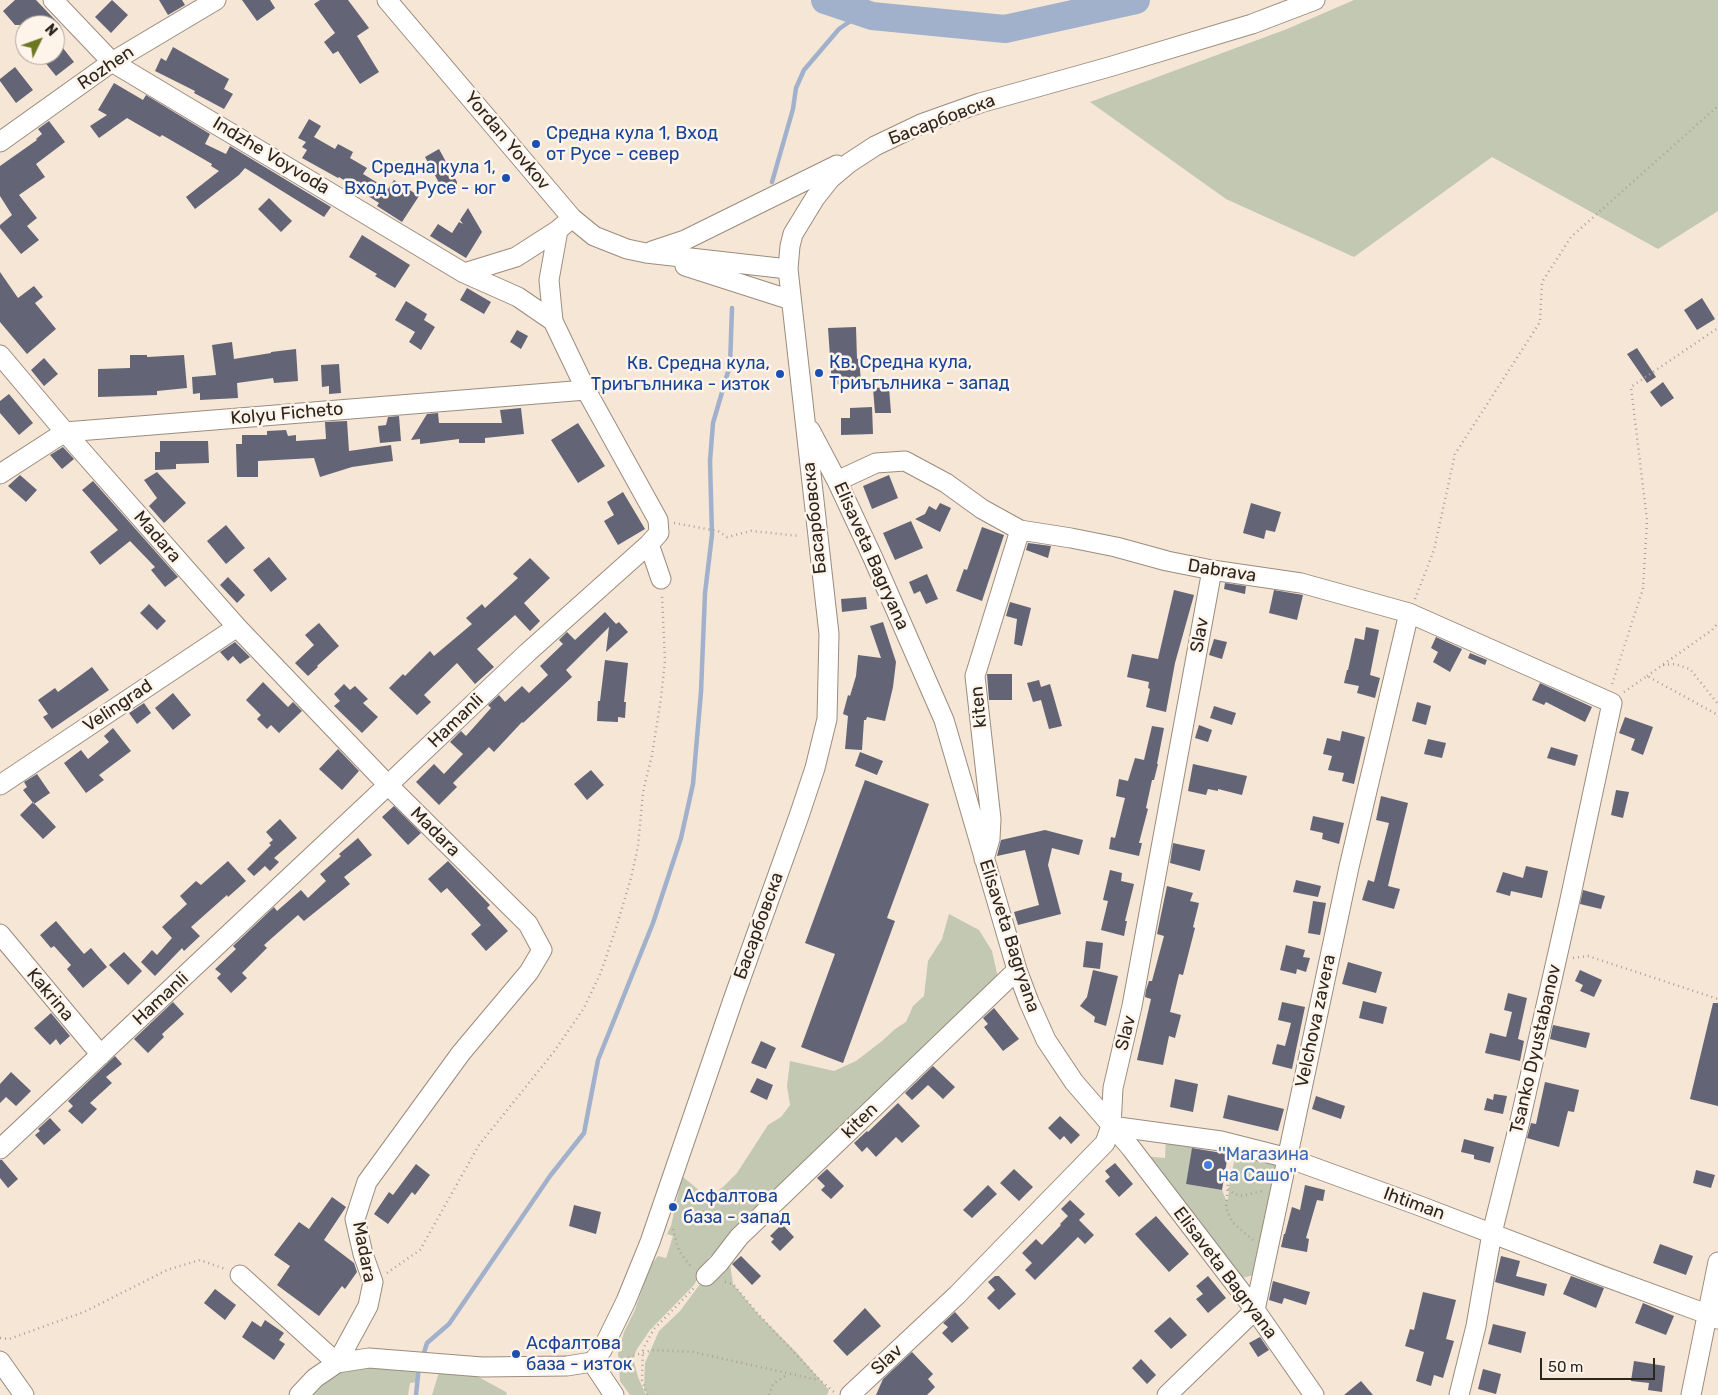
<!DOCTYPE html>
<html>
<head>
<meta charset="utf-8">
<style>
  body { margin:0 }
  #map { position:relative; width:1718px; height:1395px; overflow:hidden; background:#f6e6d6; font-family:Rubik,sans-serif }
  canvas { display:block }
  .north { position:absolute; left:15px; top:15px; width:50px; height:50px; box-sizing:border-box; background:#fef4ea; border:1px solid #aaa299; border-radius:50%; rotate:48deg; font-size:14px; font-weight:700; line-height:20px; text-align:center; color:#2c2620 }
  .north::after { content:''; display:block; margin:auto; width:18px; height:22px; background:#6c7722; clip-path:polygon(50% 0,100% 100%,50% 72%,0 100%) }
  .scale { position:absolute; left:1540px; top:1358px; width:115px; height:22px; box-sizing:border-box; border:2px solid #2c2620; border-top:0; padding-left:6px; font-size:15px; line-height:18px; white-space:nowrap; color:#2c2620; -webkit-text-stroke:4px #fef4ea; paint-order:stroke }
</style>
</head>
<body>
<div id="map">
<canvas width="1718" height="1395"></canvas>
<div class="north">N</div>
<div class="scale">50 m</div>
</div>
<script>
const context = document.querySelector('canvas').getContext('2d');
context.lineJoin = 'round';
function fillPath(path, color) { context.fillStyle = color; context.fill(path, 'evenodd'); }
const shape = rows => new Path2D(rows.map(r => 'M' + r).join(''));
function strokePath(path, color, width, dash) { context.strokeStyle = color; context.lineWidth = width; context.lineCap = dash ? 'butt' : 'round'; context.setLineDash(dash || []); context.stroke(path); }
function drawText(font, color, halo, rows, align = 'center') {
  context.font = font + ' Rubik,sans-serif'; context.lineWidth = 5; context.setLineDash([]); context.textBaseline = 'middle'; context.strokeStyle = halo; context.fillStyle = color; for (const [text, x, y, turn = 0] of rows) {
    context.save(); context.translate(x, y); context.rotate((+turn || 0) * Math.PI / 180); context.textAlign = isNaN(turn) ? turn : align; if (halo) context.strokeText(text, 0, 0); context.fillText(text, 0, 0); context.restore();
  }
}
const green = shape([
  [1354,0,1718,0,1718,211,1658,249,1492,157,1354,257,1226,199,1090,102,1287,29],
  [949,914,979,930,992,951,1000,987,731,1244,709,1257,694,1285,650,1330,637,1349,633,1358,638,1377,646,1395,630,1395,620,1381,618,1353,624,1332,635,1310,650,1266,658,1256,666,1258,669,1249,673,1236,667,1234,671,1226,682,1176,708,1198,723,1187,737,1173,768,1125,781,1117,790,1105,787,1086,790,1061,834,1071,856,1061,882,1041,895,1029,906,1022,913,1006,924,996,928,961,942,939],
  [1166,1136,1194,1139,1186,1184,1222,1190,1226,1200,1228,1199,1230,1178,1238,1148,1280,1158,1254,1275,1242,1278,1143,1156,1165,1158],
  [728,1250,733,1284,758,1314,796,1352,829,1390,827,1395,647,1395,644,1388,645,1363,659,1331,680,1311,706,1276],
  [351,1366,418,1370,417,1382,410,1383,408,1395,311,1395,322,1380],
  [439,1372,473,1374,506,1392,507,1395,432,1395]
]);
const stream = shape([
  [772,182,793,109,796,88,804,70,839,29,862,13],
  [422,1359,427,1343,449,1324,550,1176,584,1133,598,1060,653,923,681,838,693,784,701,692,705,593,712,535,710,461,713,423,730,365,732,308],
  [416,1395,419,1366]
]);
const river = shape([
  [825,0,872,16,1005,29,1136,0]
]);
const building = shape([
  [15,0,36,0,60,25,15,25,3,11],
  [112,0,128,15,111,33,95,17],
  [159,0,182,0,185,5,168,15],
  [242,0,270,0,275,8,257,21],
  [320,0,348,0,369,28,357,36,379,72,360,84,338,51,333,54,324,42,335,33,314,4],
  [55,38,74,62,56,76,39,55,55,55],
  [173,47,229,79,224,89,233,94,224,109,194,93,195,91,155,71,161,58,166,61],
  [15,67,33,90,16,103,0,81,0,79],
  [114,83,143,100,146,95,210,134,205,144,226,154,230,146,331,207,324,217,245,168,239,175,195,209,186,197,219,171,211,166,212,164,162,135,160,137,127,118,99,138,90,126,107,115,98,110],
  [309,119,321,126,314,137,335,149,338,144,353,152,350,158,367,168,363,174,388,189,394,180,419,196,402,222,377,206,379,203,339,177,338,178,302,158,307,150,302,147,306,142,298,138],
  [49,121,65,142,36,164,45,177,19,195,37,218,27,226,39,240,21,254,0,228,0,225,12,215,0,196,0,166,37,140,36,139,42,134,38,129],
  [439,149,457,182,457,187,449,192,444,192,425,157],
  [269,198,292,221,281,232,258,209],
  [468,208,482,232,466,258,430,236,438,224,452,233,459,222,463,224,460,220],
  [362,235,410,265,395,288,375,276,377,274,349,257],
  [0,272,18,298,34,286,43,297,35,303,56,329,27,354,0,322],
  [467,288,491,302,484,314,460,300],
  [1702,298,1715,319,1697,330,1684,310],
  [406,301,427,314,424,320,435,327,421,350,409,342,415,332,395,320],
  [856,327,857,359,859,358,861,382,832,385,828,328],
  [517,330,528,336,521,349,510,342],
  [232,342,234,359,271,353,271,352,296,349,298,381,274,383,273,378,237,383,238,398,200,400,200,393,193,394,192,377,216,375,212,345],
  [1637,348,1656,377,1647,383,1627,354],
  [130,355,147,355,147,357,184,355,187,388,157,391,157,395,98,397,98,369,130,368],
  [44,358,58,374,44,386,31,370],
  [339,364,341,393,329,394,329,386,322,387,321,365],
  [1663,382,1674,398,1661,407,1650,392],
  [889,387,891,413,875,413,873,388],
  [9,394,33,423,19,435,0,413,0,401],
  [872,407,873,434,841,435,841,418,850,418,850,408],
  [521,408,524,434,485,438,485,443,459,443,459,439,420,444,420,439,411,440,427,414,438,413,439,423,502,423,500,410],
  [399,416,401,441,380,443,378,426,386,425,388,417],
  [347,421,349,451,391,445,393,461,352,467,320,477,314,458,258,461,258,477,237,477,236,444,242,444,242,435,267,435,267,431,286,430,288,436,296,435,296,441,326,439,325,422],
  [578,423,605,466,578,483,551,440],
  [160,441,208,441,209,463,176,464,176,469,155,470,155,452,160,452],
  [63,447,74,459,62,469,50,455],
  [157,472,186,503,164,523,149,506,157,498,144,480],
  [20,475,37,490,26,502,8,486],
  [889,475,898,498,872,509,863,486],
  [93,481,178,577,165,587,151,570,155,567,130,541,100,565,90,552,118,530,82,490],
  [623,492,645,529,618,545,604,521,614,515,607,502],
  [940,503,951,508,940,532,915,519,925,514,929,506,936,510],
  [1251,503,1281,512,1275,532,1266,530,1264,539,1243,533],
  [911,521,923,548,895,560,883,533],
  [226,525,245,548,226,564,207,541],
  [982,527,1004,535,982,601,956,591,964,569,967,570],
  [1028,543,1051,546,1048,558,1026,550],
  [269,557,287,579,271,592,253,570],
  [530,558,550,578,524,603,540,621,530,631,515,615,477,649,494,667,475,684,457,663,424,695,431,702,417,715,389,688,403,674,405,676,430,651,434,656,472,624,466,618,482,604,485,608,518,578,513,574],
  [927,574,938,599,926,604,920,591,914,594,909,582],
  [228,577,245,595,237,603,220,585],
  [1225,583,1246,586,1245,594,1224,589],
  [1174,590,1194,595,1175,663,1166,712,1146,707,1150,689,1148,688,1149,682,1127,677,1132,654,1158,659],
  [1274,590,1303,595,1297,620,1269,613],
  [866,597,867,609,842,612,841,599],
  [1010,602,1031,608,1022,646,1014,644,1017,619,1006,616],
  [149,604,166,621,157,630,140,613],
  [605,612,616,624,619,622,628,632,606,652,609,627,566,670,572,677,523,723,522,722,494,752,489,747,453,783,457,787,439,805,416,782,434,764,444,774,463,754,450,742,461,731,466,736,491,708,488,705,499,695,505,702,522,686,529,693,548,675,540,666,563,644,559,640,567,632,575,640],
  [883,622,896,662,893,687,885,721,867,717,866,720,864,720,862,750,845,749,848,716,843,714,848,695,850,696,856,676,858,655,881,658,870,626],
  [319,623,339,646,317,666,318,667,308,676,295,663,314,645,305,635],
  [1366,627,1379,630,1370,675,1380,678,1375,698,1357,693,1359,686,1344,683,1347,670,1348,670,1355,638,1364,640],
  [1436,637,1462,649,1450,672,1433,662,1438,652,1431,648],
  [1214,639,1227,642,1222,659,1209,655],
  [235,642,250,657,240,664,233,656,228,661,220,652],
  [1470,653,1487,660,1485,665,1468,658],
  [605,660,628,663,624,702,626,702,625,718,618,717,618,722,597,721,598,701,600,701],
  [92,667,109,690,52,729,43,717,48,714,38,700,55,688,58,692],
  [987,674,1012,674,1012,700,989,700],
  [1039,680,1041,687,1050,684,1062,726,1049,729,1041,700,1033,702,1027,683],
  [263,682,288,707,293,702,302,711,279,733,271,725,267,729,257,719,261,715,246,700],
  [1540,683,1592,707,1585,722,1546,702,1544,705,1532,700],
  [344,684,350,690,355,686,368,699,363,703,378,717,362,733,334,706,340,701,334,694],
  [173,693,191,715,173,730,155,708],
  [1417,702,1431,706,1426,725,1412,721],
  [144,703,151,713,137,724,129,713],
  [1214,706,1236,713,1232,725,1210,718],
  [1625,717,1653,727,1643,755,1631,750,1635,739,1619,733],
  [1199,725,1212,730,1208,742,1195,738],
  [1152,726,1164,728,1157,764,1158,764,1154,780,1152,780,1146,808,1148,809,1139,843,1142,843,1139,856,1109,849,1111,837,1115,838,1125,798,1116,796,1119,779,1128,781,1135,758,1144,760],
  [113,728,131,751,99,775,104,780,86,793,64,763,81,750,88,759,109,742,104,736],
  [1342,731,1365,737,1354,784,1342,781,1344,773,1328,770,1332,756,1323,754,1327,738,1340,741],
  [1428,739,1446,743,1442,758,1424,754],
  [1551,747,1578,755,1575,766,1547,758],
  [338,749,359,771,342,790,319,769],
  [860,752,883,761,877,775,855,766],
  [1193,764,1247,776,1242,795,1218,789,1218,791,1208,789,1206,795,1188,791],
  [591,770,604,785,587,800,574,784],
  [37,774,50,793,34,804,23,790,27,787,24,782],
  [865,780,929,804,887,918,895,921,843,1063,801,1047,835,954,805,943],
  [1616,790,1629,792,1623,818,1611,815],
  [1381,796,1408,803,1388,886,1400,889,1394,909,1362,900,1368,880,1374,882,1389,823,1376,820],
  [33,802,56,827,43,839,20,815],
  [394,806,421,833,408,845,382,817],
  [1313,816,1344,823,1339,844,1322,839,1323,833,1310,830],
  [280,819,297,838,274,858,279,862,270,871,265,866,254,876,247,869,271,845,269,843,273,840,266,832],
  [1045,830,1083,840,1079,855,1052,848,1048,865,1061,914,1018,925,1014,912,1039,905,1025,850,997,856,1001,840],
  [358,838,372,855,344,877,350,884,304,921,298,915,264,945,267,948,242,973,247,978,231,993,217,978,221,974,215,969,236,949,233,946,274,907,277,911,301,890,308,898,326,881,320,874,341,856,339,854],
  [1173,843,1205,850,1200,871,1170,863],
  [228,861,246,881,228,897,227,895,191,927,200,936,184,951,182,948,155,976,141,962,152,950,157,955,172,938,162,927,187,904,180,896,196,881,201,885],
  [448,861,490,905,487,908,508,931,486,951,471,934,481,925,447,888,441,893,428,879],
  [1526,866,1548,871,1542,898,1511,891,1510,896,1496,892,1503,872,1523,878],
  [1110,870,1122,873,1121,881,1134,884,1125,921,1127,921,1124,936,1101,930,1108,901,1103,900],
  [1296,880,1321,886,1318,897,1293,892],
  [1167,886,1193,893,1190,901,1199,903,1193,927,1195,928,1183,975,1179,974,1170,1012,1181,1015,1175,1038,1169,1036,1163,1065,1137,1060,1151,999,1145,997,1146,990,1149,981,1152,981,1164,936,1157,934],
  [1583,890,1605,896,1601,909,1580,904],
  [1313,901,1326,903,1320,935,1308,933],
  [56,921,84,954,91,948,107,967,83,988,67,969,71,965,54,946,51,948,40,935],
  [1086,941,1103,943,1100,969,1083,967],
  [1286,945,1305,950,1303,957,1310,958,1306,972,1297,969,1296,974,1280,970],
  [124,952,142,971,128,985,109,965],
  [1348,962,1382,972,1376,993,1342,984],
  [1093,970,1118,976,1106,1026,1094,1022,1095,1017,1080,1006,1087,997],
  [1580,970,1602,980,1594,997,1580,991,1583,985,1575,981],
  [1508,993,1527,998,1518,1039,1524,1041,1520,1061,1485,1053,1490,1033,1506,1037,1512,1012,1504,1010],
  [1363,1001,1387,1007,1383,1024,1359,1018],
  [173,1002,184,1014,162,1034,164,1037,148,1053,134,1039],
  [1282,1002,1305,1007,1292,1069,1272,1064,1277,1044,1285,1046,1291,1023,1278,1020],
  [1713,1003,1718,1003,1718,1106,1690,1099],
  [994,1008,1019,1039,1003,1051,984,1027,988,1024,983,1018],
  [51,1013,70,1036,60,1045,56,1039,50,1045,34,1028],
  [1553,1025,1590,1033,1586,1048,1550,1039],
  [761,1041,776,1048,766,1069,751,1063],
  [115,1056,122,1064,106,1077,112,1083,90,1103,97,1109,82,1124,68,1111,73,1106,68,1101],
  [933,1066,955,1087,943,1099,928,1085,912,1100,905,1093],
  [11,1072,31,1091,16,1106,6,1097,0,1103,0,1084],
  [757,1078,773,1085,767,1100,750,1092],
  [1175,1079,1198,1084,1193,1112,1170,1107],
  [1545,1082,1579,1090,1574,1112,1568,1111,1559,1147,1527,1138,1531,1123,1536,1124],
  [1494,1094,1507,1096,1503,1114,1484,1110,1487,1098,1493,1100],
  [1228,1095,1284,1109,1278,1131,1223,1118],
  [1316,1096,1345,1106,1341,1119,1312,1109],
  [898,1103,920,1126,902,1143,896,1137,876,1157,867,1147,862,1152,854,1143,867,1131,868,1132],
  [1060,1116,1080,1135,1071,1144,1064,1136,1060,1140,1048,1128],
  [50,1118,61,1130,44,1145,35,1135,40,1131,38,1129],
  [1464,1139,1494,1147,1490,1163,1474,1159,1474,1155,1461,1152],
  [1192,1148,1228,1154,1222,1190,1186,1184],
  [0,1160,2,1160,18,1179,8,1188,0,1178],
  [1115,1163,1133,1184,1119,1197,1105,1181,1110,1177,1105,1171],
  [416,1164,430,1175,415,1195,412,1192,388,1224,374,1214,389,1192,393,1195],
  [827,1169,844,1186,831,1199,821,1190,825,1186,817,1178],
  [1014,1169,1033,1187,1019,1201,1000,1183],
  [1696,1170,1715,1175,1711,1188,1693,1183],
  [988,1185,997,1194,972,1218,963,1210],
  [1305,1185,1325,1190,1323,1201,1317,1200,1306,1238,1309,1239,1307,1252,1281,1247,1284,1234,1285,1234,1292,1207,1300,1210],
  [332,1197,346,1207,324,1240,354,1263,357,1272,345,1289,342,1286,319,1316,277,1285,290,1266,274,1255,299,1222,309,1229],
  [1070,1200,1085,1214,1079,1220,1094,1235,1085,1244,1078,1237,1035,1280,1025,1270,1032,1263,1022,1253,1036,1239,1042,1245,1061,1225,1060,1224,1068,1216,1061,1209],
  [574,1205,601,1212,596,1234,569,1226],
  [1156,1216,1189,1254,1169,1272,1135,1234],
  [782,1224,794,1237,780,1251,771,1242,774,1239,770,1236],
  [1660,1244,1693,1256,1686,1275,1653,1263],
  [741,1256,761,1276,752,1285,732,1264],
  [1501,1256,1520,1261,1516,1276,1547,1284,1544,1296,1495,1282],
  [995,1276,999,1276,1016,1294,999,1310,987,1298,995,1290,988,1282],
  [1208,1276,1226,1298,1208,1313,1196,1299,1203,1294,1196,1286],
  [1571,1276,1604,1288,1596,1308,1563,1294],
  [1273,1281,1310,1292,1306,1305,1284,1298,1282,1304,1269,1300],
  [215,1289,236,1305,225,1320,204,1303],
  [1423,1292,1456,1300,1446,1339,1454,1341,1443,1378,1434,1375,1431,1386,1416,1381,1424,1352,1405,1346,1410,1329,1414,1330],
  [1643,1303,1674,1316,1666,1335,1635,1323],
  [865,1308,881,1326,847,1356,833,1341],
  [955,1312,969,1328,952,1343,942,1333,948,1327,943,1323],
  [1170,1317,1187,1335,1171,1349,1154,1331],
  [265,1320,284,1333,279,1340,285,1344,274,1360,242,1337,252,1321,261,1327],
  [1493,1324,1526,1332,1521,1353,1488,1344],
  [1260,1337,1269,1350,1258,1357,1249,1343],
  [912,1352,933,1374,928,1379,935,1387,927,1395,876,1395,883,1379],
  [1141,1359,1156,1375,1147,1384,1132,1368],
  [1634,1361,1665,1366,1662,1392,1648,1390,1649,1383,1631,1381],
  [1483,1369,1501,1374,1496,1394,1478,1389],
  [1361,1381,1373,1395,1344,1395]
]);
const path = shape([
  [674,523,718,531,727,537,751,531,800,536],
  [1415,599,1434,550,1455,454,1540,322,1542,282,1571,237,1718,106],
  [1663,665,1675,664,1690,669,1718,704],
  [1647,676,1712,630,1718,623],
  [1612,684,1643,589,1647,520,1631,387,1718,328],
  [1624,692,1647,676,1718,715],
  [1573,958,1588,956,1718,999],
  [1229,1170,1226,1207,1228,1213,1233,1223,1253,1240],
  [1228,1189,1235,1194,1240,1196,1263,1191],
  [673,1229,679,1251,692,1268],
  [387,1273,420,1250,479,1145,553,1053,584,1008,601,972,617,925,631,878,638,846,643,792,652,755,661,698,665,660,662,596],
  [725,1282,733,1284,758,1314,820,1380,834,1392],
  [0,1338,9,1339,84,1312,167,1270,200,1260,225,1269],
  [619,1360,652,1350,693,1352,818,1380],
  [647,1395,642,1380,643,1349,654,1329,694,1288],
  [769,1395,773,1384,788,1374]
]);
const minor = shape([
  [53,0,112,62,464,273,516,257,558,230],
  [387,0,572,218,594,236,627,249,646,253,788,269],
  [0,142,112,62,216,0],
  [652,251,685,240,837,165],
  [685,266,791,300],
  [464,273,518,297,553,321],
  [0,355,65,432,237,627,388,785,528,924,542,950,529,972,461,1053,367,1182,355,1219,363,1254,373,1282,368,1306,337,1363,240,1275],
  [810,430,837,481,873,558,944,720,1017,970,1029,1002,1046,1040,1074,1082,1131,1148,1255,1310,1314,1395],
  [0,474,65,432,586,390],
  [837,481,876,463,905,461,946,483,982,509,1020,530,1071,538,1116,547,1167,561,1212,570,1301,583,1409,613,1612,703,1569,904,1519,1125,1492,1233,1476,1326,1459,1395],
  [649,544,661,579],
  [0,785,237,627],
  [984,859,990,839,991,819,975,676,1020,530],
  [0,934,101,1055],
  [1111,1126,1221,1141,1288,1158,1420,1206,1603,1276,1707,1314,1718,1319],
  [0,1149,388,785,527,653,649,544,659,533,658,520,586,390,553,321,549,280,558,230,572,218],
  [706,1276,719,1263,739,1237,1017,970],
  [0,1361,24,1395],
  [592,1362,614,1395],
  [299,1395,315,1378,337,1363,369,1358,482,1367,567,1366,592,1362,602,1350,626,1301,650,1242,734,997,799,816,815,768,827,719,829,634,788,269,790,246,793,234,815,198,830,179,849,163,875,146,921,124,980,103,1109,67,1252,24,1315,0],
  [850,1395,957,1295,1105,1143,1111,1126,1113,1088,1132,1006,1212,570],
  [1167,1395,1255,1310,1349,867,1409,613],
  [1691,1395,1718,1262]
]);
const markers = [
  [536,144,5,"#1a4fb4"],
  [506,178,5,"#1a4fb4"],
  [819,373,5,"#1a4fb4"],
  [780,374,5,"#1a4fb4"],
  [1208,1165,5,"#3f7fe0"],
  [673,1207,5,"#1a4fb4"],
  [516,1354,5,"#1a4fb4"]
];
const streetNames = [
  ["Rozhen",106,68,-34],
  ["Басарбовска",942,120,-21],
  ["Yordan Yovkov",507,141,50],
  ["Indzhe Voyvoda",271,156,31],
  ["Kolyu Ficheto",287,414,-5],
  ["Басарбовска",815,518,-96],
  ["Madara",157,537,49],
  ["Elisaveta Bagryana",871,556,66],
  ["Dabrava",1222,571,9],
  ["Slav",1200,635,-80],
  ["Velingrad",118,706,-34],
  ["kiten",979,707,-96],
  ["Hamanli",456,721,-44],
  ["Madara",435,832,45],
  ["Басарбовска",759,926,-70],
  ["Elisaveta Bagryana",1009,936,72],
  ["Kakrina",50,995,50],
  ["Hamanli",161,999,-43],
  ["Velchova zavera",1316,1021,-78],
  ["Slav",1126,1033,-76],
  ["Tsanko Dyustabanov",1536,1049,-77],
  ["kiten",860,1121,-44],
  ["Ihtiman",1414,1204,20],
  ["Madara",364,1252,79],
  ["Elisaveta Bagryana",1225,1273,53],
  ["Slav",887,1360,-43]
];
const transitNames = [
  ["Средна кула 1, Вход",546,134],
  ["от Русе - север",546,155],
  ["Средна кула 1,",496,168,"right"],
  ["Вход от Русе - юг",496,189,"right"],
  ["Кв. Средна кула,",829,363],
  ["Триъгълника - запад",829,384],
  ["Кв. Средна кула,",770,364,"right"],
  ["Триъгълника - изток",770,385,"right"],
  ["Асфалтова",683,1197],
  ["база - запад",683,1218],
  ["Асфалтова",526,1344],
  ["база - изток",526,1365]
];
const shopNames = [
  ["''Магазина",1218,1155],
  ["на Сашо''",1218,1176]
];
fillPath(green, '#c2c8b2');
strokePath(stream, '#a1b1cb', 4.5);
strokePath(river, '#a1b1cb', 28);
fillPath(building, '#636476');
strokePath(minor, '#9b8c7d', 21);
strokePath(path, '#ada194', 2.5, [1, 4]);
strokePath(minor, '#fff', 19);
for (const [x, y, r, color] of markers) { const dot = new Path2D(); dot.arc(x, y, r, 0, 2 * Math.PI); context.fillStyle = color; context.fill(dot); strokePath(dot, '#fef4ea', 2); }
drawText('18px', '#2c2620', '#fef4ea', streetNames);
drawText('18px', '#164399', '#fef4ea', transitNames, 'left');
drawText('18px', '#366cbe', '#fef4ea', shopNames, 'left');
</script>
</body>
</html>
